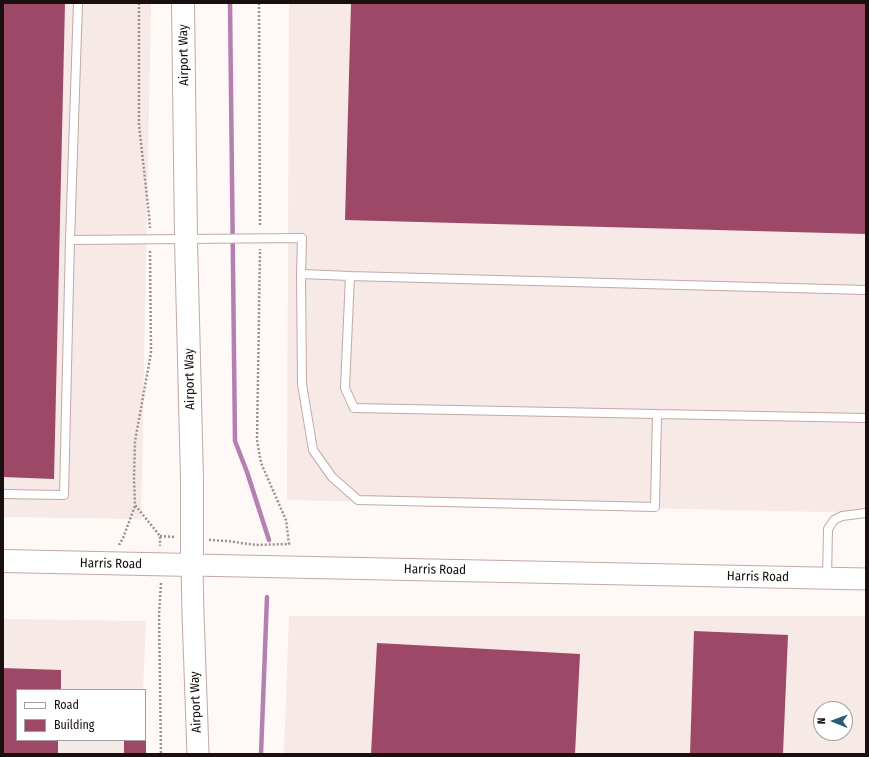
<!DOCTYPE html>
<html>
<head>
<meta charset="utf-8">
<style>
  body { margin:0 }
  #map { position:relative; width:869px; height:757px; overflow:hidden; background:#fef8f7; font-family:"Fira Sans Condensed",sans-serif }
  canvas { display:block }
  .frame { position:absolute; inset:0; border:4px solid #180f0e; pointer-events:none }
  .legend { position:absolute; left:16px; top:689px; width:130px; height:52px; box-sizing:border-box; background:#fff; border:1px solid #a39f9f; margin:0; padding:5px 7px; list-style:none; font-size:12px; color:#180f0e }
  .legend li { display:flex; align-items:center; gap:8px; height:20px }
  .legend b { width:20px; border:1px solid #a39f9f }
  .north { position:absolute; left:813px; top:701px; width:40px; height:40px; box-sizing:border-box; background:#fff; border:1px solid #a39f9f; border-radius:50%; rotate:271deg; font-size:11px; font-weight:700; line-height:16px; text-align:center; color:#180f0e }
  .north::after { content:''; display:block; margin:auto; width:14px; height:18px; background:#235d76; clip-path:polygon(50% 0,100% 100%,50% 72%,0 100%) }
</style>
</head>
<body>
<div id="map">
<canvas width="869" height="757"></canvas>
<div class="frame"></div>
<ul class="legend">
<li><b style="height:5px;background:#fff"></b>Road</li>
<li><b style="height:11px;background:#9e4868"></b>Building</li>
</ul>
<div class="north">N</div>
</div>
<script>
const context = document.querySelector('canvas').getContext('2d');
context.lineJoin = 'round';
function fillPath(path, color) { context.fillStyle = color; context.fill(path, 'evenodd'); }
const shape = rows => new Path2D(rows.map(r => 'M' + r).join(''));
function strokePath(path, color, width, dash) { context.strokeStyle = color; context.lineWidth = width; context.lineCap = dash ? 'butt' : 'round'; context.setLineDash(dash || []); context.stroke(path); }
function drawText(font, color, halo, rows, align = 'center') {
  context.font = font + ' "Fira Sans Condensed",sans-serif'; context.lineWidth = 4; context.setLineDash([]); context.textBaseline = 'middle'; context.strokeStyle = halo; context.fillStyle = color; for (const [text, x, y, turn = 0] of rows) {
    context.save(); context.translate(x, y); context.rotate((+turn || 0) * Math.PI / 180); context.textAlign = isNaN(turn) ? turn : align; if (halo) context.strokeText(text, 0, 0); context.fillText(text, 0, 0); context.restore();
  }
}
const built = shape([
  [3,3,151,3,141,519,3,517],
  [289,3,866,3,866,513,287,500],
  [289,616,866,616,866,754,284,754],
  [821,709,845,709,845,733,821,733],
  [3,619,146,621,143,690,17,690,17,740,141,740,141,754,3,754]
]);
const stream = shape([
  [230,3,235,441,247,472,269,540],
  [261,754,267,597]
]);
const building = shape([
  [3,3,65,3,54,479,3,477],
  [351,3,866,3,866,234,345,220],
  [694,631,788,635,783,754,690,754],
  [377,643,580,654,575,754,371,754],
  [3,668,61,670,61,690,17,690,17,740,58,740,58,754,3,754,4,700,3,699],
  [124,740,146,740,146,754,124,754]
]);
const path = shape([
  [139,3,139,125,149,215,150,228],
  [259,3,260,226],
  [150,251,151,353,135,441,134,479,135,505,160,536,160,546],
  [160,536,174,537],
  [209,540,227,541,256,545,289,544,286,520,261,463,257,440,260,249],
  [119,545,123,538,135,506],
  [161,583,159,614,161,754]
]);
const service = shape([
  [70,240,302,238,301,274,302,384,313,450,332,477,358,500,655,507,657,414,354,408,345,388,350,276,301,274],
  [350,276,866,290],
  [657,414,866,418],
  [3,494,64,495,70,240,78,3],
  [827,578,828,529,834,520,842,516,866,513]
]);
const tertiary = shape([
  [198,754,193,614,192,565,866,579]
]);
const secondary = shape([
  [3,561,192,565,192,480,186,239,183,3]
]);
const streetNames = [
  ["Airport Way",184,55,-91],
  ["Airport Way",190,379,-91],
  ["Harris Road",111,564,1],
  ["Harris Road",435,570,1],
  ["Harris Road",758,577,1],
  ["Airport Way",196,702,-92]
];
fillPath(built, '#f6e9e6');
strokePath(stream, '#b480b1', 4.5);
fillPath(building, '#9e4868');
strokePath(service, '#c2a9a4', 10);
strokePath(tertiary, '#c2a9a4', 23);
strokePath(secondary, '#c2a9a4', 24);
strokePath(path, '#999190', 2.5, [2, 2]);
strokePath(service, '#fff', 8);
strokePath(tertiary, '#fff', 21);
strokePath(secondary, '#fff', 22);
drawText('13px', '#180f0e', '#fff', streetNames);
</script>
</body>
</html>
